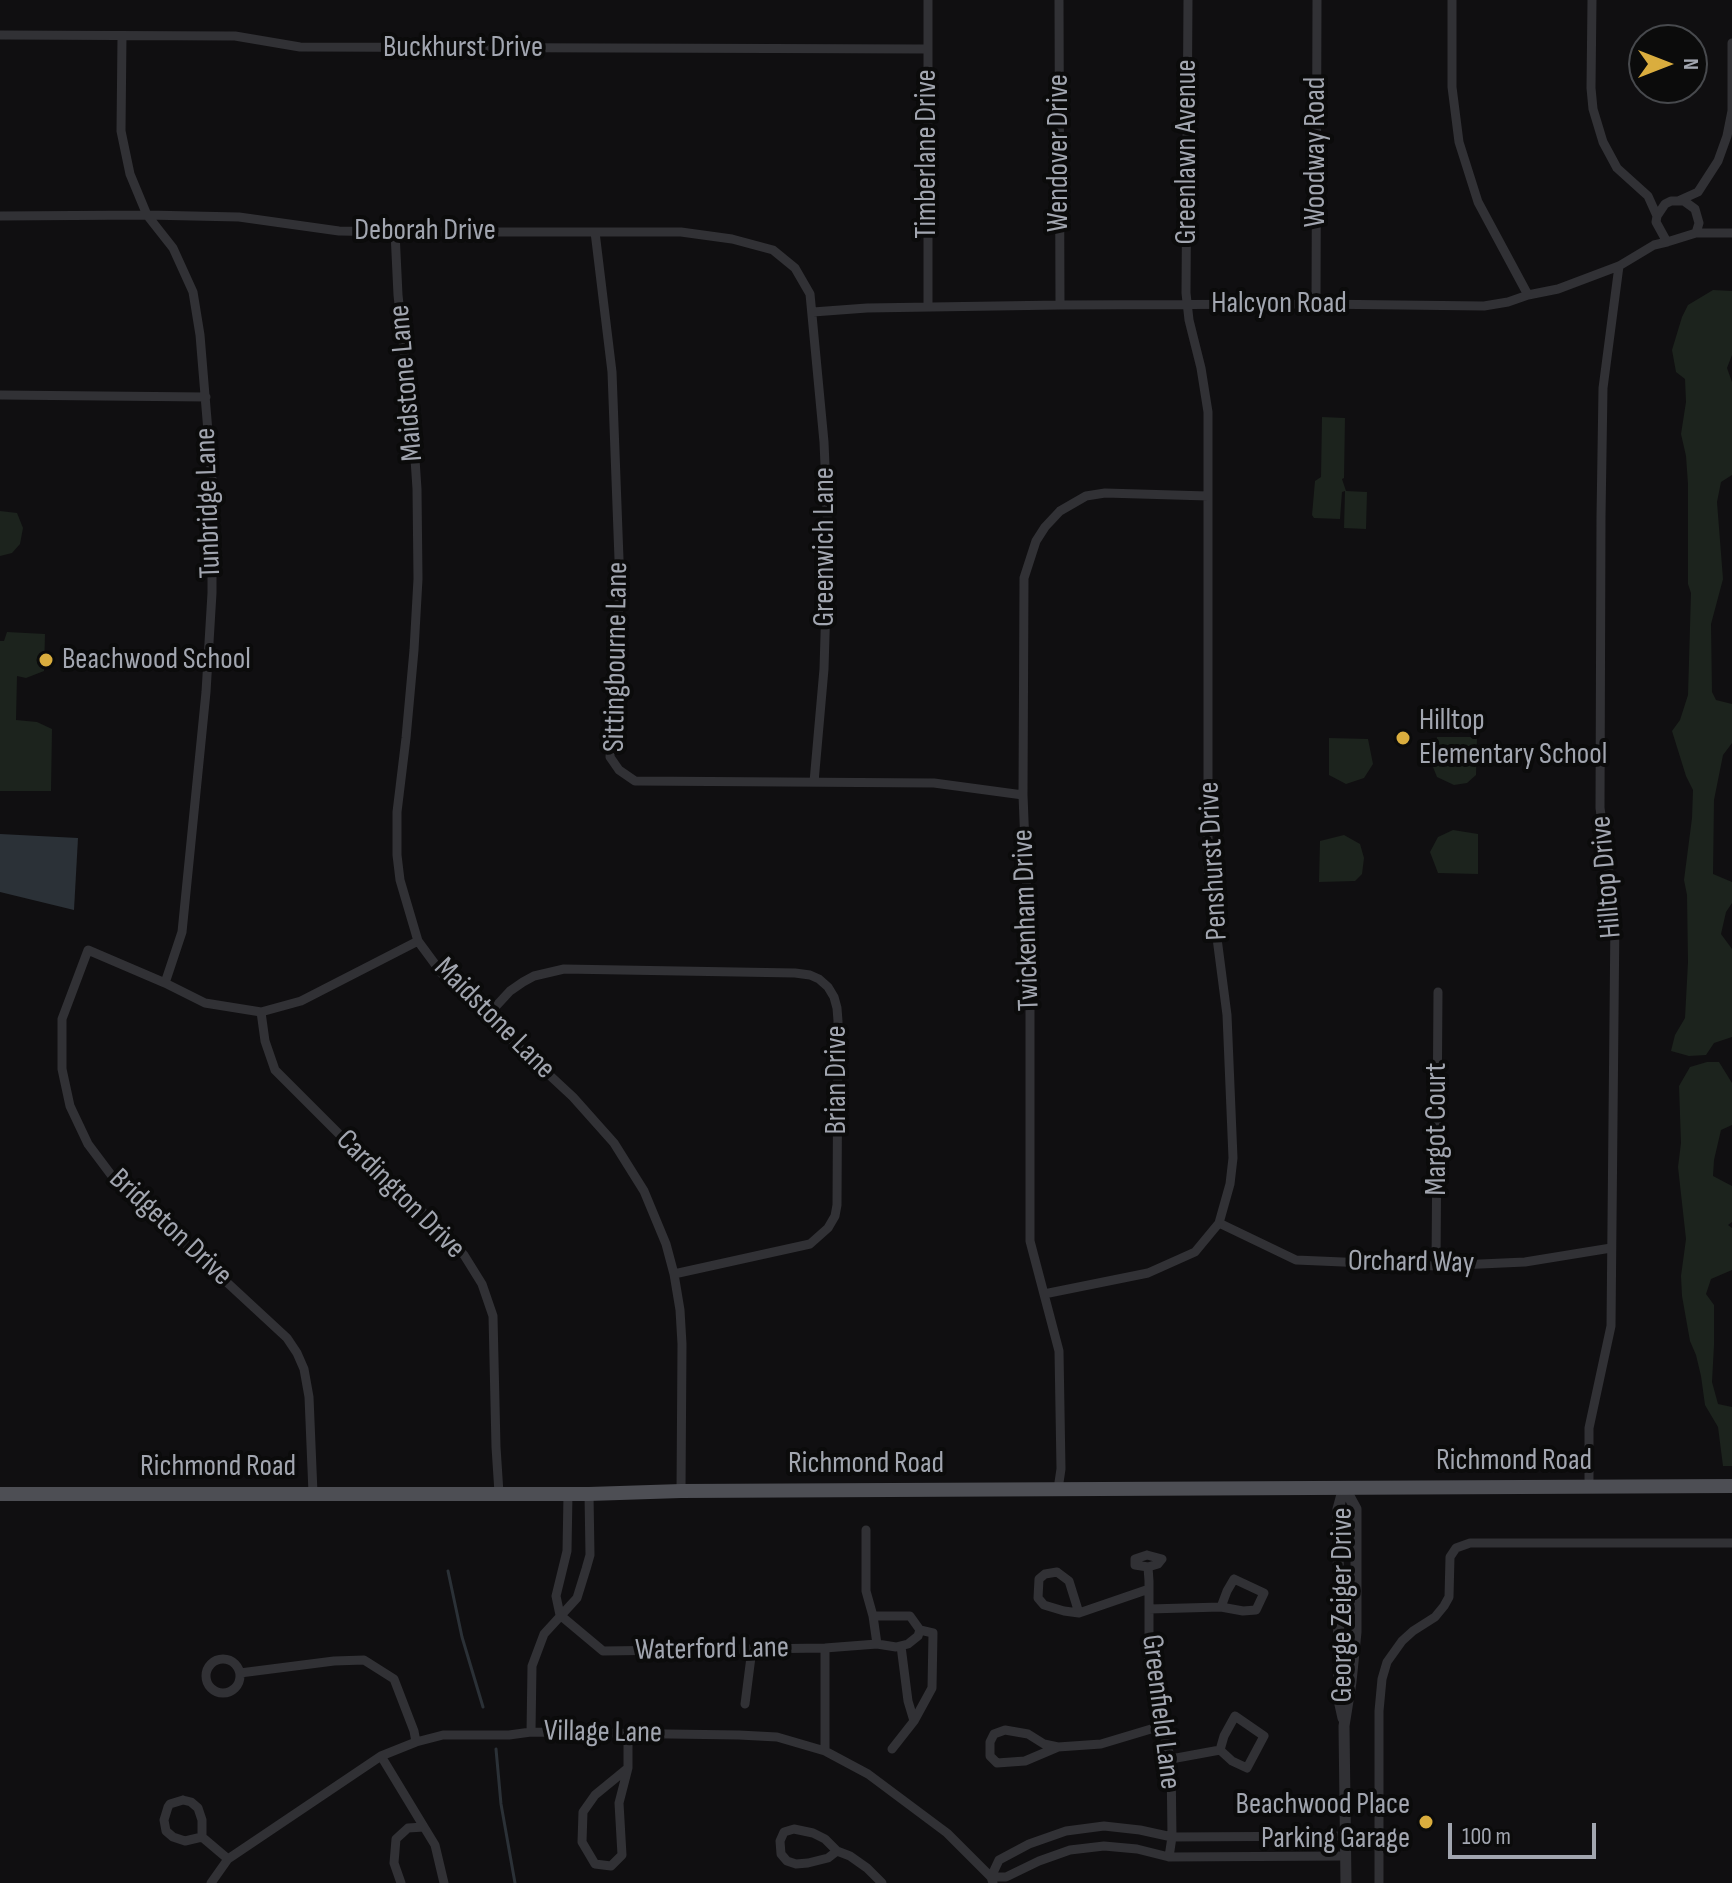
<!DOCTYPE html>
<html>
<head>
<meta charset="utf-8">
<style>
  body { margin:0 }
  #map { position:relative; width:1732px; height:1883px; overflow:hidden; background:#100f11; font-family:"Sofia Sans Condensed",sans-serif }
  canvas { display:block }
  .north { position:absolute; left:1628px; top:24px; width:80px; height:80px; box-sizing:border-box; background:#0b0b0b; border:2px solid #47494d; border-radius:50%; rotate:90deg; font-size:22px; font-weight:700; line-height:32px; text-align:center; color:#a2a6b0 }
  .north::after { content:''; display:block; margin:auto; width:28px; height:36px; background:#daad3e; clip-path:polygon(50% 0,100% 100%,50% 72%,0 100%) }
  .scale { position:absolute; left:1448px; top:1823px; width:148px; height:36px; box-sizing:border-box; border:4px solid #a2a6b0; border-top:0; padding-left:10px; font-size:24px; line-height:28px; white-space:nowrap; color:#a2a6b0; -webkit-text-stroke:6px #0b0b0b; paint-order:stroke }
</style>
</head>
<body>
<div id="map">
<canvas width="1732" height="1883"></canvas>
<div class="north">N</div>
<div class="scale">100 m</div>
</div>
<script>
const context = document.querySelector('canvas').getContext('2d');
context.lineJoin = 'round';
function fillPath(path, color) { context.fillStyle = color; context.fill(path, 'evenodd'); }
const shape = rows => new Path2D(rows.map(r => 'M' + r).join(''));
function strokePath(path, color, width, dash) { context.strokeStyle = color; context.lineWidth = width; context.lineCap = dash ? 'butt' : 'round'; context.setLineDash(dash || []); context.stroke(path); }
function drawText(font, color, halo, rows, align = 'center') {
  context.font = font + ' "Sofia Sans Condensed",sans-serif'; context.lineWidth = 8; context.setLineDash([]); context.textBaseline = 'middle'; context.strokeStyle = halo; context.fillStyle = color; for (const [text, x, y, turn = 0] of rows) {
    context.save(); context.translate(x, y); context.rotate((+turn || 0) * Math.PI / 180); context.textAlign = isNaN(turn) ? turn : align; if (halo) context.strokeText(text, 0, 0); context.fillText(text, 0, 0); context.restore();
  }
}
const green = shape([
  [1713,290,1732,291,1732,355,1727,368,1732,382,1732,475,1721,482,1717,502,1723,579,1711,624,1712,692,1716,700,1732,704,1732,743,1723,755,1714,800,1713,874,1732,882,1732,903,1726,912,1721,934,1732,949,1732,1037,1714,1043,1706,1055,1689,1056,1671,1051,1675,1035,1685,1018,1688,962,1687,895,1684,880,1692,818,1693,790,1686,776,1672,731,1680,720,1688,695,1691,593,1688,584,1688,484,1686,456,1681,434,1686,402,1685,379,1676,372,1672,350,1682,317,1688,305],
  [1322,417,1345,418,1344,478,1342,479,1346,491,1367,492,1366,529,1344,528,1345,491,1342,492,1340,519,1314,518,1312,515,1315,481,1321,477],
  [0,511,17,513,23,528,20,544,12,553,0,556],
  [7,632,45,634,44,671,26,678,17,676,16,720,37,722,52,729,51,791,0,791,0,641,4,641],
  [1437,737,1477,737,1476,775,1467,783,1454,785,1437,777,1431,762],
  [1329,738,1368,739,1373,764,1364,778,1346,784,1329,775],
  [1453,830,1478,834,1478,874,1438,873,1430,852,1438,837],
  [1344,835,1360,844,1364,858,1362,874,1355,881,1319,882,1320,841],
  [1707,1062,1719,1062,1732,1083,1732,1125,1721,1130,1714,1160,1713,1176,1732,1186,1732,1222,1728,1225,1732,1228,1732,1270,1711,1279,1706,1294,1714,1305,1714,1345,1712,1382,1718,1404,1732,1407,1732,1466,1723,1466,1718,1427,1705,1405,1701,1376,1696,1355,1690,1341,1682,1296,1681,1276,1686,1239,1678,1167,1681,1143,1679,1086,1690,1067]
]);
const water = shape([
  [0,834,78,838,74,910,0,892]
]);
const stream = shape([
  [448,1571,462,1637,483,1707],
  [496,1749,501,1804,515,1883]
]);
const minor = shape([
  [1059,0,1060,305],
  [1452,0,1452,87,1459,142,1478,202,1528,295],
  [1592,0,1591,88,1593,109,1603,142,1617,168,1648,196,1657,216],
  [0,35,235,36,300,47,927,49],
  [122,36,121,131,130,174,147,215,173,248,193,292,200,335,212,480,212,593,206,692,182,932,165,983],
  [1678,201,1698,192,1718,161,1727,136,1732,111,1732,43],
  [0,216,147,215,239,217,339,231,395,232,681,232,732,239,773,250,795,268,810,294,824,442,828,535,824,669,814,782],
  [395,232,398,295,414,444,417,489,418,579,414,650,406,738,397,812,397,855,400,880,418,941,446,979,573,1097,614,1143,644,1191,666,1244,674,1274,680,1310,682,1344,681,1491],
  [595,232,612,372,620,586,610,757,619,770,635,781,934,783,1023,795],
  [1667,242,1656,222,1657,216,1665,204,1671,201,1684,201,1695,209,1699,223,1696,233],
  [1316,304,1317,0],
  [928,307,928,0],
  [813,312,867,308,1060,305,1316,304,1484,306,1508,302,1528,295,1558,289,1619,266,1654,245,1667,242,1696,233,1732,233],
  [0,395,206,397],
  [261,1012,265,1041,275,1070,345,1140,427,1216,464,1255,482,1284,493,1316,496,1447,499,1493],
  [486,1017,510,991,523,982,534,976,564,969,795,973,810,975,819,979,828,987,834,997,837,1008,838,1021,837,1205,835,1216,828,1228,810,1244,674,1274],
  [1219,1223,1296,1260,1436,1266,1525,1262,1611,1248],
  [1436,1266,1438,992],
  [1044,1294,1148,1273,1195,1252,1219,1223,1230,1184,1233,1158,1227,1015,1208,869,1208,412,1201,368,1189,320,1186,293,1188,0],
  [1589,1487,1589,1428,1611,1326,1615,914,1600,808,1601,517,1603,388,1619,266],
  [1058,1489,1061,1469,1059,1351,1030,1241,1030,971,1023,795,1024,578,1036,541,1045,527,1060,511,1086,496,1105,493,1208,496],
  [313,1493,309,1397,304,1369,297,1353,287,1338,112,1176,88,1144,70,1106,62,1069,62,1019,88,950,165,983,205,1003,261,1012,301,1001,418,941],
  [866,1530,866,1591,873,1616,877,1644],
  [1147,1555,1162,1559,1158,1564,1148,1567,1135,1565,1135,1559,1147,1555],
  [1148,1567,1149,1581,1149,1663,1161,1726,1171,1759,1172,1837,1169,1857],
  [1057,1572,1069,1581,1079,1613,1064,1611,1044,1605,1038,1598,1039,1579,1045,1574,1057,1572],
  [1234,1579,1264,1593,1256,1610,1243,1611,1221,1607,1227,1591,1234,1579],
  [1149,1609,1221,1607],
  [1079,1613,1149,1589],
  [560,1615,603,1651,825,1648,877,1644,896,1647,908,1644,918,1636,920,1630],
  [560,1615,556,1596,567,1551,568,1494],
  [873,1616,910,1616,920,1630,933,1633,932,1688,914,1721,892,1749],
  [901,1646,908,1701,914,1721],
  '206 1676a17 17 0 1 1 34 0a17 17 0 1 1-34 0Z',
  [240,1673,334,1661,364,1660,394,1679,414,1731,416,1742],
  [745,1704,752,1649],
  [1235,1716,1264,1736,1247,1768,1232,1761,1220,1750,1224,1736,1235,1716],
  [1005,1730,1028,1734,1044,1744,1058,1747,1025,1761,997,1763,990,1756,990,1742,994,1734,1005,1730],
  [531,1732,532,1666,544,1634,577,1598,586,1569,590,1555,589,1494],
  [1058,1747,1101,1744,1161,1726],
  [825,1751,825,1648],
  [381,1756,424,1827],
  [1171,1759,1220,1750],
  [628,1768,619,1803,622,1855,611,1866,595,1864,582,1842,583,1812,595,1795,628,1768],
  [628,1768,628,1734],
  [183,1800,191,1802,198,1808,202,1820,202,1837,185,1841,173,1837,166,1831,164,1820,168,1807,170,1804,183,1800],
  [794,1829,813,1833,825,1839,837,1851,828,1858,808,1863,796,1864,787,1861,781,1854,780,1841,784,1832,794,1829],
  [202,1837,228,1859],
  [837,1851,850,1856,867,1868,882,1883],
  [991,1877,999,1860,1029,1844,1066,1831,1104,1826,1140,1830,1172,1837,1346,1836],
  [991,1877,1006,1877,1039,1861,1070,1850,1104,1846,1137,1849,1169,1857,1346,1856],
  [211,1883,228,1859,381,1756,416,1742,443,1735,509,1735,531,1732,739,1735,777,1737,825,1751,868,1774,947,1833,991,1877,993,1883],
  [401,1883,394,1863,396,1839,408,1828,424,1827,435,1845,444,1883],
  [1379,1883,1379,1711,1382,1679,1387,1662,1402,1641,1413,1631,1435,1617,1444,1606,1449,1597,1450,1557,1456,1548,1470,1543,1732,1543]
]);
const tertiary = shape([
  [1344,1487,1356,1509,1356,1632,1351,1682,1344,1726,1346,1883],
  [1343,1718,1339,1700,1338,1509,1344,1487]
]);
const primary = shape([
  [0,1494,589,1494,681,1491,1732,1486]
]);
const markers = [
  [46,660,8,"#daad3e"],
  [1403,738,8,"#daad3e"],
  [1426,1822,8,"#daad3e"]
];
const streetNames = [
  ["Buckhurst Drive",463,48],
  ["Greenlawn Avenue",1187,152,-90],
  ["Woodway Road",1316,152,-90],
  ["Wendover Drive",1059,153,-90],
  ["Timberlane Drive",927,154,-90],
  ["Deborah Drive",425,231],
  ["Halcyon Road",1279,304],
  ["Maidstone Lane",407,383,-95],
  ["Tunbridge Lane",209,503,-92],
  ["Greenwich Lane",825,547,-90],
  ["Sittingbourne Lane",617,657,-89],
  ["Penshurst Drive",1214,861,-93],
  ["Hilltop Drive",1607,877,-95],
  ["Twickenham Drive",1027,920,-92],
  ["Maidstone Lane",494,1019,45],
  ["Brian Drive",837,1080,-90],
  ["Margot Court",1437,1129,-90],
  ["Cardington Drive",400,1195,45],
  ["Bridgeton Drive",170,1228,43],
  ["Orchard Way",1411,1263,1],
  ["Richmond Road",1514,1461],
  ["Richmond Road",866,1464],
  ["Richmond Road",218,1467],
  ["George Zeiger Drive",1343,1605,-90],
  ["Waterford Lane",712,1650,-1],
  ["Greenfield Lane",1160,1712,83],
  ["Village Lane",603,1733,1]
];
const poiNames = [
  ["Beachwood School",62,660],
  ["Hilltop",1419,721],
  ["Elementary School",1419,755],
  ["Beachwood Place",1410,1805,"right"],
  ["Parking Garage",1410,1839,"right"]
];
fillPath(green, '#1c231d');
fillPath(water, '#2b3137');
strokePath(stream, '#2b3137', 3);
strokePath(minor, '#313135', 9);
strokePath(tertiary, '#313135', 11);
strokePath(primary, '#4d4e54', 14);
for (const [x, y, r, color] of markers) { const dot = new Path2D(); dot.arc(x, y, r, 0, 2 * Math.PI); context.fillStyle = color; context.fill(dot); strokePath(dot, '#0b0b0b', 3); }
drawText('30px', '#a2a6b0', '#0b0b0b', streetNames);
drawText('30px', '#a2a6b0', '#0b0b0b', poiNames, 'left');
</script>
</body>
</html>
